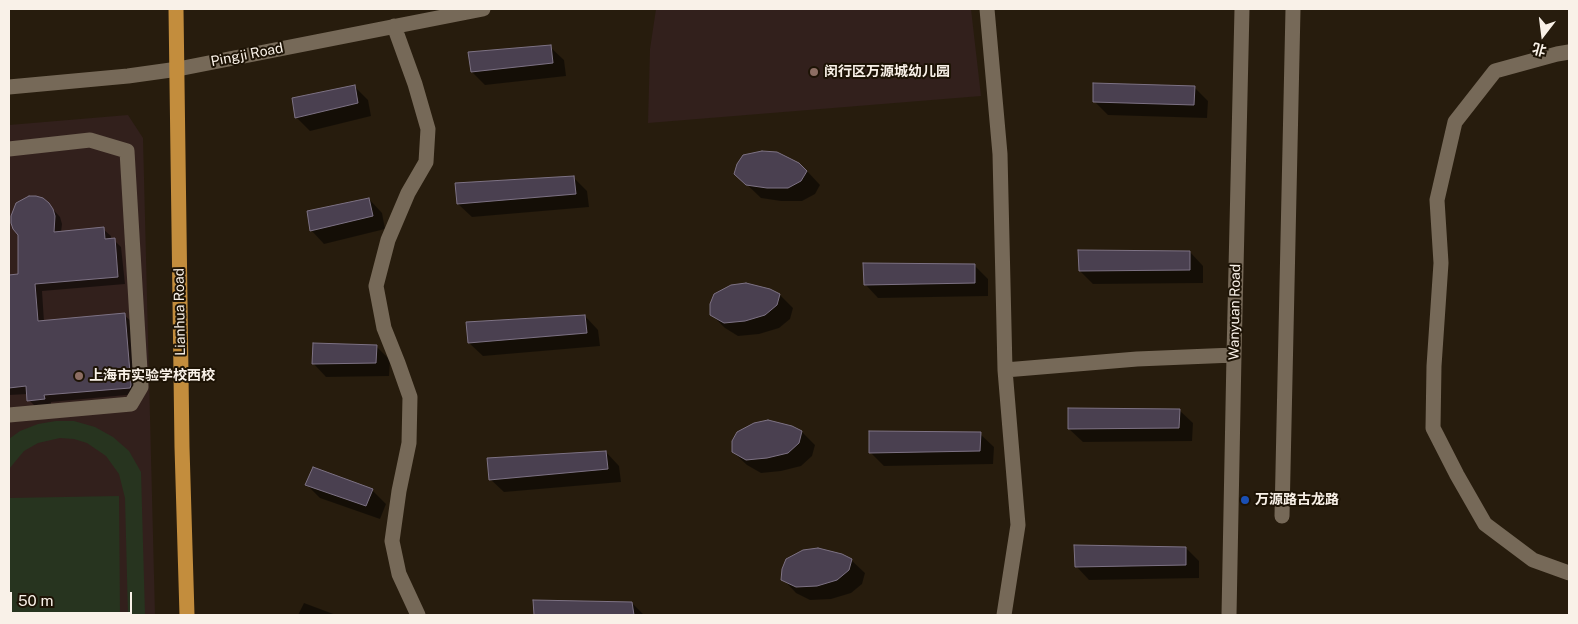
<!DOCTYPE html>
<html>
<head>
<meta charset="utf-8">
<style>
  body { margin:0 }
  #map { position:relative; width:1578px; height:624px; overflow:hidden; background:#271c0d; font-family:"Public Sans","Noto Sans SC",sans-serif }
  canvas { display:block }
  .frame { position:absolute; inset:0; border:10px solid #f9f1e8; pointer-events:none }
  .north { position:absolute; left:1518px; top:10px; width:50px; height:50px; -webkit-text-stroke:4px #1d1305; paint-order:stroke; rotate:195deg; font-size:14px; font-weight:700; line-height:20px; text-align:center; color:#f9f1e8 }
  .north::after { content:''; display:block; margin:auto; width:18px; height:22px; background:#f9f1e8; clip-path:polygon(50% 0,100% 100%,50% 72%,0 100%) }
  .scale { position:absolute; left:10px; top:592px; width:122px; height:22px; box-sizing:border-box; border:2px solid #f9f1e8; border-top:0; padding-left:6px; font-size:15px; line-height:18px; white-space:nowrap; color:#f9f1e8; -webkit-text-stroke:4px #1d1305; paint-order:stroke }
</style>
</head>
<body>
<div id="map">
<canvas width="1578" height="624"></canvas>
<div class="frame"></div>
<div class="north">北</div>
<div class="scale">50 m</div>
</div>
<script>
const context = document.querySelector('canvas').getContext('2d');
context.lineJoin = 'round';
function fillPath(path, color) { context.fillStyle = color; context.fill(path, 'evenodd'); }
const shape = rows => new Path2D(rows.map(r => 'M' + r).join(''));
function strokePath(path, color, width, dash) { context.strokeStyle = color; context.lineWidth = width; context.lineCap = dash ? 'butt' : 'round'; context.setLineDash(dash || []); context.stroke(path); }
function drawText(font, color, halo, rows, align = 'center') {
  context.font = font + ' "Public Sans","Noto Sans SC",sans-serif'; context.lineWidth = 4; context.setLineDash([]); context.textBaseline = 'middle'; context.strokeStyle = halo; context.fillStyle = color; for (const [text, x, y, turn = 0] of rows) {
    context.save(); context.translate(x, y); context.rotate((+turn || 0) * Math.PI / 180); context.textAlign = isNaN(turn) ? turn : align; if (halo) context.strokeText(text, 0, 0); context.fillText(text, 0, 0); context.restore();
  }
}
const education = shape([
  [656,9,971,9,981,96,648,123,650,49],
  [128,115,143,138,155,615,9,615,9,125]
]);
const green = shape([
  [56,421,74,421,95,427,113,437,129,451,141,472,145,615,128,615,125,498,119,474,106,456,87,443,74,439,60,438,38,443,24,451,9,469,9,439,20,431,38,424],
  [119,496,120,615,10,615,9,498]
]);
const shadow = shape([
  [550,47,564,60,566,76,485,85,472,72],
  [354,86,368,100,371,116,310,131,296,117],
  [1194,87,1208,101,1207,118,1108,115,1095,102],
  [807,171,820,185,815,194,802,201,781,201,761,198,736,174],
  [573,177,587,191,589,207,472,217,458,204],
  [369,199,382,213,385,229,324,244,311,230],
  [48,204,60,217,62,224,61,232,103,229,111,236,111,240,114,240,121,247,125,284,42,291,44,322,124,315,132,322,137,394,51,402,51,406,36,407,29,400,28,394,9,395,9,276,19,275],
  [1190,252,1203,266,1203,283,1093,284,1080,271],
  [975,266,988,279,988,296,878,298,865,284],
  [780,295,793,308,790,319,779,328,759,334,738,336,725,328,711,314],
  [585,316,598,330,600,346,483,356,469,343,467,323],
  [376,346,390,360,389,376,326,377,313,363],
  [1179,410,1193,423,1192,441,1083,442,1069,429],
  [802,432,815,445,812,456,801,466,781,471,761,473,747,465,733,452],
  [980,434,994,447,993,464,884,466,870,452],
  [606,452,619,466,621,482,504,492,490,479],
  [314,468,372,490,386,504,380,519,320,498,307,485],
  [1186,548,1199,561,1199,578,1089,580,1076,566],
  [851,560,865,573,862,584,851,593,831,599,810,600,796,593,783,579],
  [534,601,632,603,644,615,535,615],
  [304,603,336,615,298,615]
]);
const building = shape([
  [551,45,553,63,471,72,468,52,551,45],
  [1093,83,1195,86,1194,105,1093,102,1093,83],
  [355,85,358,103,295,118,292,98,355,85],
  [762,151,777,152,799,163,807,171,801,181,788,188,767,188,746,185,734,174,737,164,743,155,762,151],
  [574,176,576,194,457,204,455,183,574,176],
  [29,196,36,196,43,198,49,203,53,209,55,216,54,232,104,227,105,239,115,238,118,277,35,284,38,321,125,313,131,385,130,388,44,395,45,399,27,401,26,386,9,388,9,275,18,274,18,235,13,229,11,223,11,216,16,203,29,196],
  [369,198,373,216,310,231,307,211,369,198],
  [1078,250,1190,251,1190,270,1079,271,1078,250],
  [863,263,975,264,975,283,864,285,863,263],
  [746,283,770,289,780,294,777,305,765,315,745,321,724,323,710,315,710,304,714,294,731,285,746,283],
  [585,315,587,333,468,343,466,322,585,315],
  [313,343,377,345,376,363,312,364,313,343],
  [1068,408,1180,409,1179,428,1068,429,1068,408],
  [768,420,792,426,802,431,799,443,788,453,767,458,746,460,732,452,732,441,737,432,754,423,768,420],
  [869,431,981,432,980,451,869,453,869,431],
  [606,451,608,469,489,480,487,458,606,451],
  [313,467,373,489,366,506,305,485,313,467],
  [1074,545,1186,547,1186,565,1075,567,1074,545],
  [818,548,842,554,852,559,849,570,837,580,817,586,796,587,781,580,782,569,786,559,803,550,818,548],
  [533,600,632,602,634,615,534,615,533,600]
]);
const minor = shape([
  [987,9,1000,154,1005,370,1018,525,1004,615],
  [394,26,415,84,428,129,426,162,408,193,388,240,376,286,384,328,398,363,410,397,409,443,399,491,392,541,399,574,418,615],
  [1569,52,1557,54,1495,71,1455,122,1437,200,1441,263,1434,366,1433,428,1457,475,1485,524,1533,560,1569,573],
  [9,87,128,76,178,69,483,9],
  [9,149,90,140,127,151,141,387,131,404,9,415],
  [1005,370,1137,359,1234,355],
  [1282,516,1293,9],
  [1229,615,1234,355,1242,9]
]);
const major = shape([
  [176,9,182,447,187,615]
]);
const markers = [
  [814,72,5,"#8d6e63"],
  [79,376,5,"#8d6e63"],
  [1245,500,5,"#1a4fb4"]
];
const streetNames = [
  ["Pingji Road",247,55,-11],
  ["Lianhua Road",180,312,-91],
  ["Wanyuan Road",1235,312,-89]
];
const poiNames = [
  ["闵行区万源城幼儿园",824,72],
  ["上海市实验学校西校",89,376],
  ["万源路古龙路",1255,500]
];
fillPath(education, '#32201c');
fillPath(green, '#27341f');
fillPath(shadow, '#0007');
fillPath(building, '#4a4050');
strokePath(building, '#7d7284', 1);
strokePath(minor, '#766958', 15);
strokePath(major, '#c38d3d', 15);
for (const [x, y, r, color] of markers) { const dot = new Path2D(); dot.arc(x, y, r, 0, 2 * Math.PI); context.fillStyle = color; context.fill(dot); strokePath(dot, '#1d1305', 2); }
drawText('14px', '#f9f1e8', '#1d1305', streetNames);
drawText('bold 14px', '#f9f1e8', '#1d1305', poiNames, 'left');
</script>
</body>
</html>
